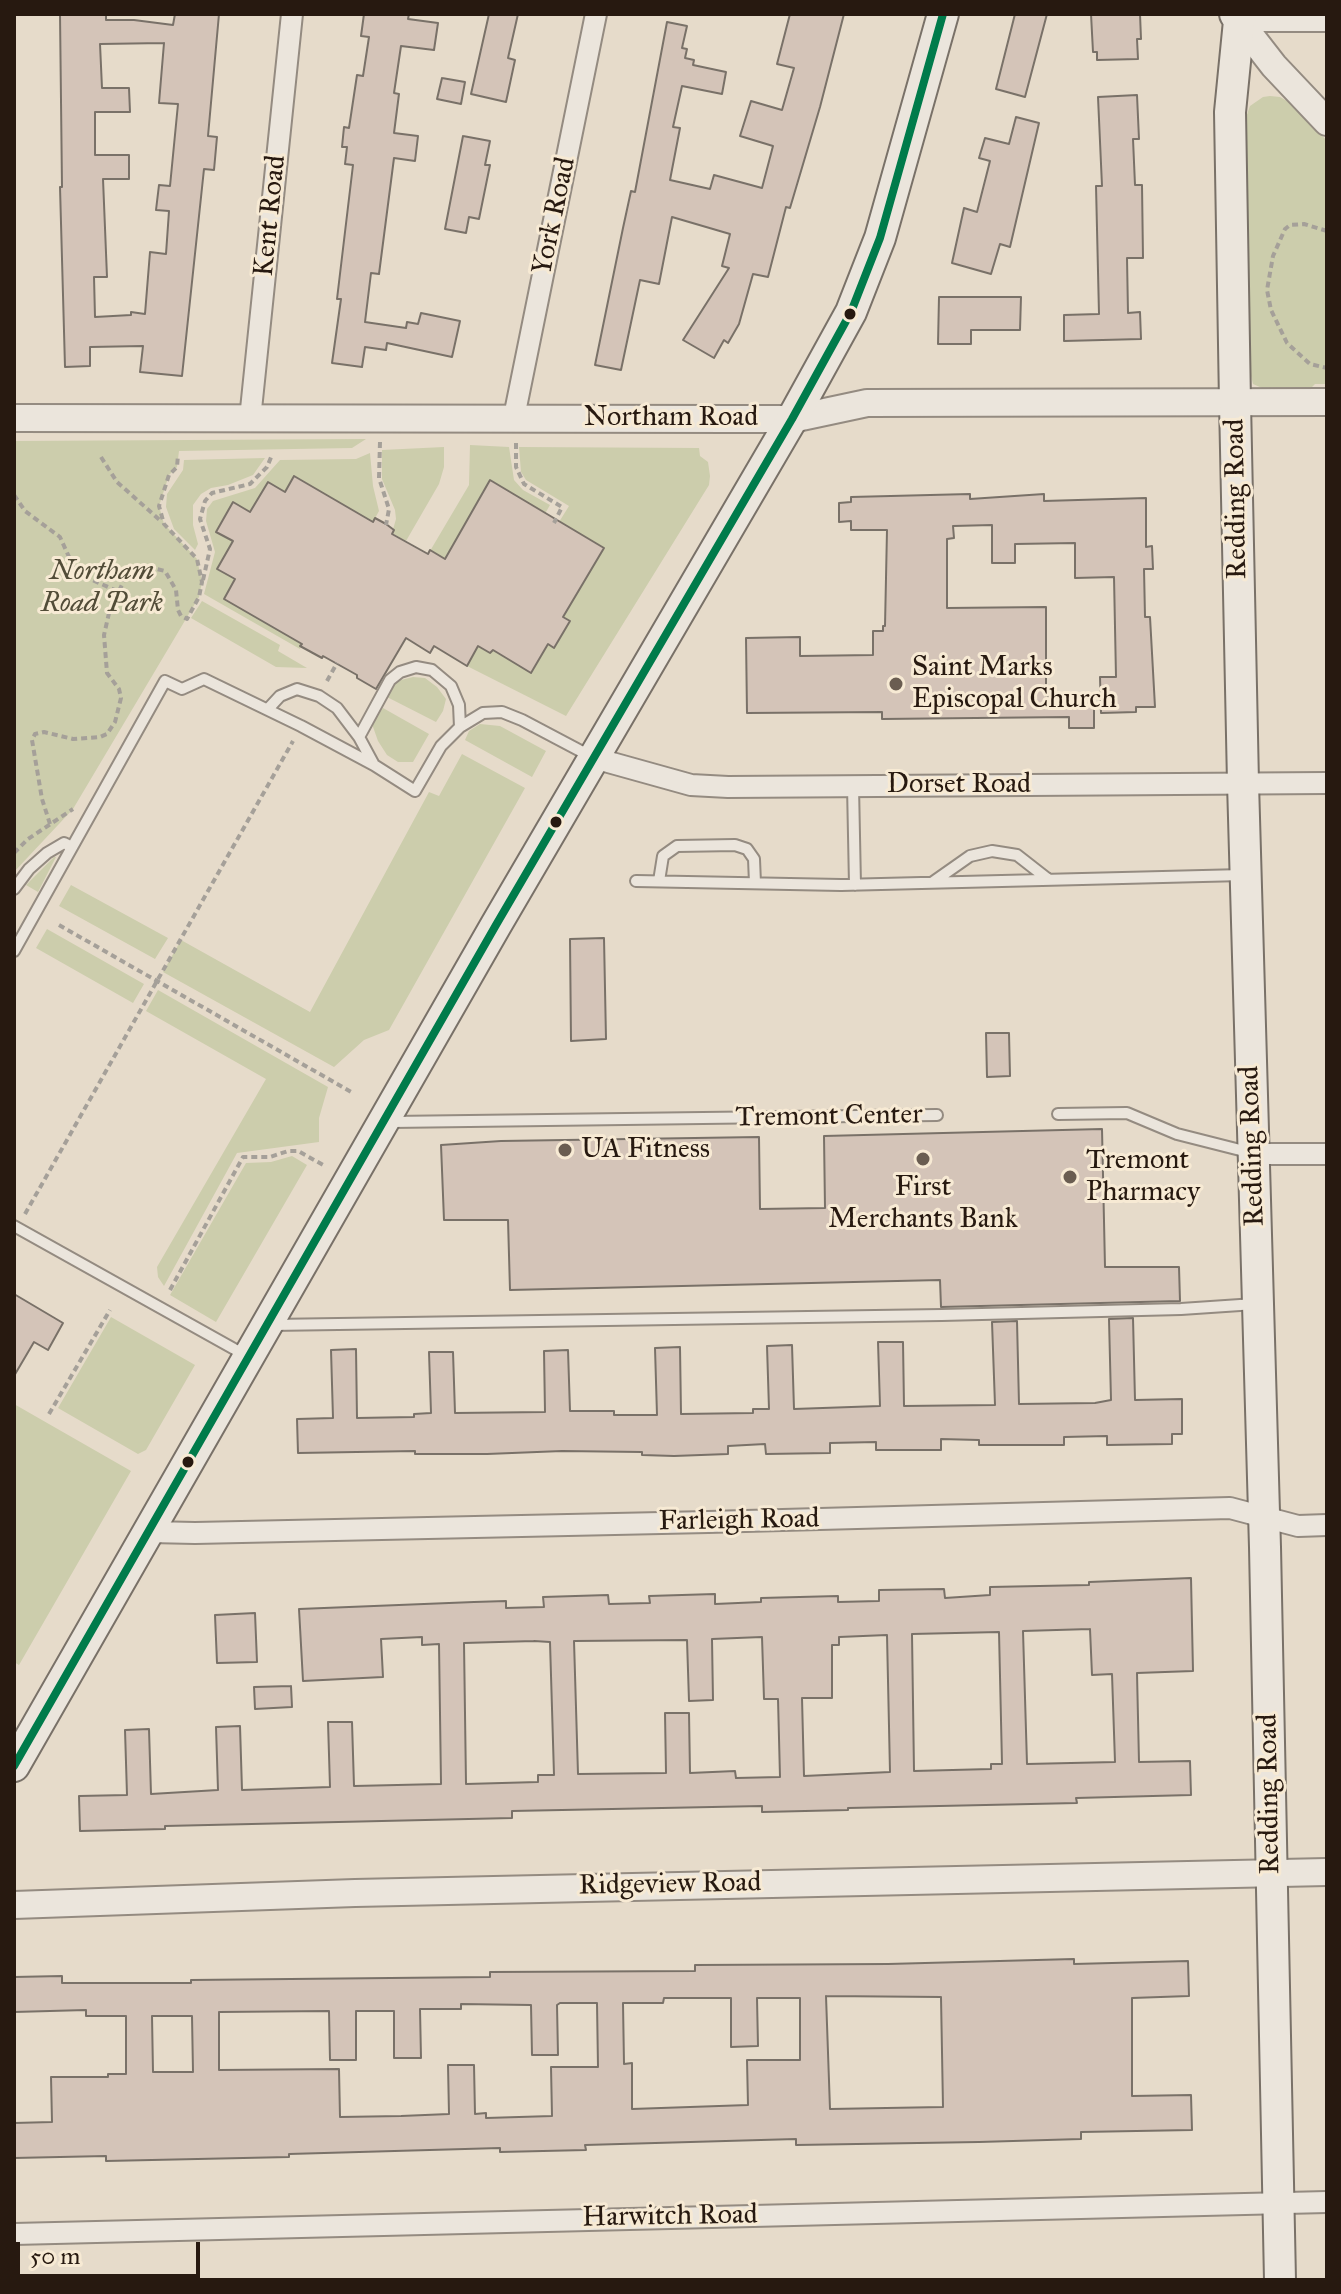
<!DOCTYPE html>
<html>
<head>
<meta charset="utf-8">
<style>
  body { margin:0 }
  #map { position:relative; width:1341px; height:2294px; overflow:hidden; background:#e6dbca; font-family:"IM FELL Great Primer",serif }
  canvas { display:block }
  .frame { position:absolute; inset:0; border:16px solid #271910; pointer-events:none }
  .scale { position:absolute; left:16px; top:2242px; width:184px; height:36px; box-sizing:border-box; border:4px solid #271910; border-top:0; padding-left:10px; font-size:24px; line-height:28px; white-space:nowrap; color:#271910; -webkit-text-stroke:6px #f7ead4; paint-order:stroke }
</style>
</head>
<body>
<div id="map">
<canvas width="1341" height="2294"></canvas>
<div class="frame"></div>
<div class="scale">50 m</div>
</div>
<script>
const context = document.querySelector('canvas').getContext('2d');
context.lineJoin = 'round';
function fillPath(path, color) { context.fillStyle = color; context.fill(path, 'evenodd'); }
const shape = rows => new Path2D(rows.map(r => 'M' + r).join(''));
function strokePath(path, color, width, dash) { context.strokeStyle = color; context.lineWidth = width; context.lineCap = dash ? 'butt' : 'round'; context.setLineDash(dash || []); context.stroke(path); }
function drawText(font, color, halo, rows, align = 'center') {
  context.font = font + ' "IM FELL Great Primer",serif'; context.lineWidth = 6; context.setLineDash([]); context.textBaseline = 'middle'; context.strokeStyle = halo; context.fillStyle = color; for (const [text, x, y, turn = 0] of rows) {
    context.save(); context.translate(x, y); context.rotate((+turn || 0) * Math.PI / 180); context.textAlign = isNaN(turn) ? turn : align; if (halo) context.strokeText(text, 0, 0); context.fillText(text, 0, 0); context.restore();
  }
}
const green = shape([
  [1270,96,1280,97,1294,105,1327,141,1327,384,1315,384,1309,390,1269,391,1253,384,1251,376,1245,120,1250,106,1263,97],
  [366,439,352,448,179,451,177,467,169,475,159,506,164,524,197,559,202,582,199,597,73,809,14,872,14,441],
  [470,445,509,447,514,480,523,490,550,505,543,517,533,512,536,507,491,481,445,559,430,551,469,485],
  [444,447,444,467,439,484,406,541,392,533,396,519,395,510,382,479,382,450],
  [519,447,699,448,700,456,708,462,710,476,709,485,566,716,467,666,478,646,489,653,493,650,532,673,548,644,553,647,569,621,563,617,603,549,559,522,569,506,526,480,521,472],
  [370,453,373,486,379,511,373,522,294,477,285,492,267,483,250,512,233,502,216,531,233,541,217,568,235,579,224,599,302,644,300,649,204,594,215,552,206,521,207,509,213,501,255,488,280,460,356,459],
  [265,458,253,475,228,485,211,488,201,494,193,505,193,525,198,544,195,550,174,529,166,507,167,494,183,470,184,460],
  [202,601,280,645,278,651,307,668,276,667,191,618],
  [413,677,425,678,437,687,446,699,443,711,436,722,387,697,397,681],
  [383,708,429,734,413,762,398,762,387,755,378,741,372,724],
  [480,724,500,726,546,751,532,777,465,740,469,731],
  [462,754,525,788,389,1030,364,1040,334,1067,163,972,181,940,310,1012,429,792,439,796],
  [54,857,56,857,38,892,26,885],
  [71,885,168,938,155,959,59,906],
  [47,929,144,984,133,1003,36,948],
  [158,990,328,1087,319,1118,319,1142,237,1153,164,1286,158,1277,157,1267,266,1079,146,1011],
  [292,1156,307,1165,216,1322,170,1295,246,1163,271,1162],
  [111,1317,195,1365,146,1450,138,1454,58,1408],
  [14,1404,131,1471,19,1665,14,1662]
]);
const building = shape([
  [60,14,106,14,106,20,134,20,173,25,175,14,219,14,208,136,217,137,214,170,204,169,182,376,140,372,143,346,90,347,90,366,65,367,60,187,62,187,60,14],
  [164,43,159,103,178,104,170,186,159,185,156,210,169,211,166,254,150,252,145,314,131,312,131,315,95,317,94,277,107,277,103,179,129,179,129,155,95,155,95,112,130,112,129,88,102,88,100,44,164,43],
  [364,14,409,14,408,19,438,23,434,50,401,46,394,93,399,94,394,133,418,136,415,161,394,158,379,274,371,273,365,322,406,328,407,322,418,324,421,313,460,321,452,357,387,343,386,350,365,347,362,367,332,363,341,299,337,299,353,165,345,164,347,147,342,147,344,127,349,128,357,75,363,76,369,37,361,36,364,14],
  [489,14,518,14,508,58,515,60,506,102,471,94,489,14],
  [790,14,844,14,820,107,790,208,786,207,768,277,753,274,739,324,728,343,724,340,714,358,683,340,729,268,722,266,730,234,672,217,659,284,640,280,621,370,595,365,623,228,631,191,635,192,667,22,687,26,682,48,687,49,685,58,694,60,693,65,726,72,722,94,682,86,673,127,680,128,670,180,710,189,714,175,762,188,773,146,740,136,751,101,782,110,794,68,777,64,790,14],
  [1015,14,1047,14,1025,97,996,89,1015,14],
  [1091,14,1140,14,1141,39,1137,39,1138,59,1097,60,1097,52,1093,52,1091,14],
  [442,78,465,82,461,104,437,99,442,78],
  [1137,95,1139,139,1133,139,1135,185,1142,185,1143,258,1127,258,1128,313,1140,312,1141,339,1064,341,1064,315,1099,314,1096,186,1102,186,1098,97,1137,95],
  [1016,117,1039,123,1010,247,1000,244,991,274,952,263,964,208,977,212,990,161,979,158,985,138,1009,144,1016,117],
  [463,136,490,141,485,165,490,165,479,219,469,217,466,233,445,229,463,136],
  [939,297,1021,297,1020,330,971,330,971,344,938,344,939,297],
  [294,476,373,522,375,518,386,524,394,530,392,534,428,554,430,550,445,559,490,480,604,548,563,617,570,621,554,648,548,644,531,673,493,650,490,653,478,646,467,666,434,646,430,653,406,638,376,689,357,678,357,675,323,656,322,658,300,646,302,644,224,599,235,579,217,569,233,541,216,532,233,502,250,512,268,482,285,492,294,476],
  [970,494,970,499,1044,494,1044,501,1146,498,1146,547,1152,546,1153,569,1144,569,1145,617,1150,617,1155,707,1136,707,1136,712,1101,713,1100,677,1116,677,1114,577,1075,578,1075,543,1015,544,1015,563,992,563,992,525,953,526,954,538,947,539,947,608,1046,607,1046,696,1094,695,1094,728,1069,728,1069,717,882,719,882,712,747,713,746,638,800,637,800,656,873,655,873,631,883,631,883,626,885,626,887,530,851,530,851,521,839,522,839,503,851,502,851,497,970,494],
  [604,938,606,1039,571,1041,570,939,604,938],
  [986,1033,1009,1033,1010,1076,987,1077,986,1033],
  [1102,1129,1105,1267,1179,1267,1180,1301,941,1307,940,1280,510,1290,508,1220,444,1220,441,1145,501,1141,759,1137,760,1209,825,1208,824,1136,1102,1129],
  [14,1294,63,1323,48,1350,34,1342,14,1376,14,1294],
  [1133,1318,1135,1400,1182,1399,1182,1434,1172,1434,1172,1444,1107,1445,1107,1436,1064,1437,1064,1445,979,1445,979,1440,941,1439,941,1450,876,1450,876,1442,830,1443,830,1453,766,1454,765,1444,728,1446,728,1454,674,1456,642,1455,642,1452,562,1451,487,1454,415,1454,415,1451,298,1453,297,1419,333,1418,331,1350,356,1349,357,1418,414,1417,414,1414,431,1413,429,1352,453,1352,455,1413,545,1412,544,1351,568,1350,570,1411,614,1411,614,1415,657,1415,655,1348,680,1347,681,1414,753,1413,753,1409,769,1409,767,1346,792,1345,794,1409,880,1406,878,1342,903,1342,904,1406,995,1405,992,1322,1017,1321,1019,1404,1095,1403,1111,1400,1109,1319,1133,1318],
  [1191,1578,1193,1671,1137,1673,1139,1762,1190,1761,1191,1795,1076,1798,1077,1803,848,1808,848,1810,762,1812,762,1806,512,1811,512,1818,165,1826,165,1829,80,1831,79,1796,127,1795,125,1730,149,1729,151,1794,218,1790,216,1727,240,1726,242,1790,330,1787,328,1722,352,1722,354,1786,441,1784,439,1644,422,1645,422,1637,381,1639,383,1677,303,1681,299,1609,474,1602,506,1601,506,1608,544,1607,543,1597,608,1595,609,1604,650,1603,649,1596,715,1594,715,1604,761,1602,761,1598,838,1596,838,1602,879,1601,879,1590,944,1589,945,1598,990,1595,990,1587,1089,1585,1089,1582,1191,1578],
  [1090,1629,1092,1675,1112,1674,1115,1762,1027,1764,1023,1631,1090,1629],
  [999,1632,1002,1764,991,1764,991,1769,914,1771,912,1634,999,1632],
  [887,1635,890,1772,804,1776,802,1698,832,1698,832,1645,839,1645,839,1637,887,1635],
  [762,1637,764,1699,778,1699,780,1777,736,1778,735,1771,690,1773,689,1713,665,1713,666,1773,578,1774,574,1641,687,1640,689,1701,713,1700,712,1639,762,1637],
  [534,1641,550,1642,554,1775,538,1775,538,1782,466,1784,464,1643,534,1641],
  [255,1613,257,1662,217,1663,215,1615,255,1613],
  [291,1686,292,1707,255,1709,254,1687,291,1686],
  [1074,1959,1074,1964,1188,1961,1189,1996,1132,1998,1132,2096,1191,2095,1192,2130,1081,2132,1081,2139,979,2142,796,2145,796,2139,585,2145,586,2150,500,2152,500,2148,289,2154,289,2157,106,2161,106,2156,14,2158,14,2123,52,2122,51,2077,108,2077,108,2074,126,2074,126,2016,86,2016,86,2010,14,2012,14,1977,62,1976,62,1983,191,1983,191,1980,490,1977,490,1972,695,1971,695,1965,888,1964,1074,1959],
  [826,1996,941,1997,943,2107,830,2109,826,1996],
  [664,1998,731,1998,731,2047,758,2046,757,1998,800,1998,800,2060,747,2060,748,2105,632,2109,632,2063,624,2064,623,2003,663,2003,664,1998],
  [560,2003,597,2003,598,2067,551,2067,552,2116,486,2118,486,2113,475,2114,474,2065,448,2065,449,2114,401,2116,340,2117,339,2069,219,2070,219,2012,329,2011,330,2060,356,2060,356,2011,394,2011,394,2058,421,2058,420,2009,461,2009,461,2004,531,2005,532,2055,558,2055,557,2005,560,2003],
  [152,2016,192,2016,193,2072,153,2072,152,2016]
]);
const path = shape([
  [1327,231,1304,224,1290,225,1285,229,1273,256,1267,290,1271,310,1287,343,1310,364,1327,368],
  [380,442,379,478,389,509,386,525],
  [516,443,516,467,524,484,562,507,554,523],
  [101,457,117,482,162,522],
  [14,495,25,511,60,537,74,568,90,579,117,591],
  [203,580,210,549,200,519,205,501,212,493,250,484,267,467,272,455],
  [327,681,337,663],
  [50,824,42,799,32,740,35,734,44,732,73,739,100,737,107,734,115,722,121,698,119,689,107,673,104,635,109,613,125,578,136,570,148,567,165,571,176,590,178,610,181,616,187,619,199,597,202,582,197,559,164,524,159,506,169,475,177,467,178,455],
  [14,853,28,839,73,809],
  [59,925,353,1093],
  [25,1214,293,741],
  [170,1290,243,1157,270,1157,288,1151,298,1151,325,1166],
  [49,1414,110,1310]
]);
const service = shape([
  [268,709,280,696,297,689,319,696,337,708,359,737,373,763],
  [359,737,390,680,400,672,416,667,432,670,451,686,459,705,460,727],
  [853,786,855,885],
  [636,881,841,885,1243,875],
  [659,881,663,856,677,846,735,845,747,849,754,859,755,883],
  [933,882,970,856,992,851,1017,855,1049,880],
  [14,889,29,869,47,853,64,843,72,847],
  [14,951,165,681,182,689,204,679,301,726,374,765,415,791,441,746,460,727,483,713,502,712,522,720,592,757],
  [1058,1114,1127,1113,1177,1134,1252,1153],
  [391,1122,937,1115],
  [14,1226,245,1355],
  [271,1325,942,1315,1181,1309,1255,1304]
]);
const minor = shape([
  [1239,21,1327,21],
  [514,417,596,14],
  [250,419,292,14],
  [594,758,691,785,728,787,1327,783],
  [1254,1154,1327,1154],
  [150,1532,195,1533,708,1522,1230,1508,1298,1526,1327,1525],
  [14,2234,1327,2202]
]);
const tertiary = shape([
  [1239,21,1274,66,1327,122],
  [14,418,739,419,792,419,867,403,1327,402],
  [14,1905,355,1893,1327,1872]
]);
const secondary = shape([
  [1235,14,1239,21,1230,112,1235,402,1243,783,1265,1547,1280,2280],
  [14,1766,496,925,792,419,851,312,880,238,943,14]
]);
const bus1 = shape([
  [14,1766,496,925,792,419,851,312,880,238,943,14]
]);
const markers = [
  [850,314,7,"#271910"],
  [896,684,8,"#6a5d51"],
  [556,822,7,"#271910"],
  [565,1150,8,"#6a5d51"],
  [923,1159,8,"#6a5d51"],
  [1070,1177,8,"#6a5d51"],
  [188,1462,7,"#271910"]
];
const streetNames = [
  ["Kent Road",271,216,-84],
  ["York Road",555,216,-78],
  ["Northam Road",671,418],
  ["Redding Road",1237,499,-91],
  ["Dorset Road",959,785],
  ["Tremont Center",829,1117,-1],
  ["Redding Road",1253,1146,-92],
  ["Farleigh Road",739,1521,-1],
  ["Redding Road",1270,1794,-91],
  ["Ridgeview Road",670,1885,-1],
  ["Harwitch Road",670,2217,-1]
];
const parkNames = [
  ["Northam",102,572],
  ["Road Park",102,604]
];
const poiNames = [
  ["Saint Marks",912,668],
  ["Episcopal Church",912,700],
  ["UA Fitness",581,1150],
  ["Tremont",1086,1161],
  ["Pharmacy",1086,1193],
  ["First",923,1188,"center"],
  ["Merchants Bank",923,1220,"center"]
];
fillPath(green, '#cccdac');
fillPath(building, '#d4c4b8');
strokePath(building, '#797168', 2);
strokePath(service, '#948b81', 14);
strokePath(minor, '#948b81', 24);
strokePath(tertiary, '#948b81', 30);
strokePath(secondary, '#797168', 34);
strokePath(path, '#a5a099', 4, [6, 4]);
strokePath(service, '#ebe5dc', 10);
strokePath(minor, '#ebe5dc', 20);
strokePath(tertiary, '#ebe5dc', 26);
strokePath(secondary, '#ebe5dc', 30);
strokePath(bus1, '#007b4b', 8);
for (const [x, y, r, color] of markers) { const dot = new Path2D(); dot.arc(x, y, r, 0, 2 * Math.PI); context.fillStyle = color; context.fill(dot); strokePath(dot, '#f7ead4', 3); }
drawText('28px', '#271910', '#f7ead4', streetNames);
drawText('italic 28px', '#524c38', '#f7ead4', parkNames);
drawText('28px', '#271910', '#f7ead4', poiNames, 'left');
</script>
</body>
</html>
